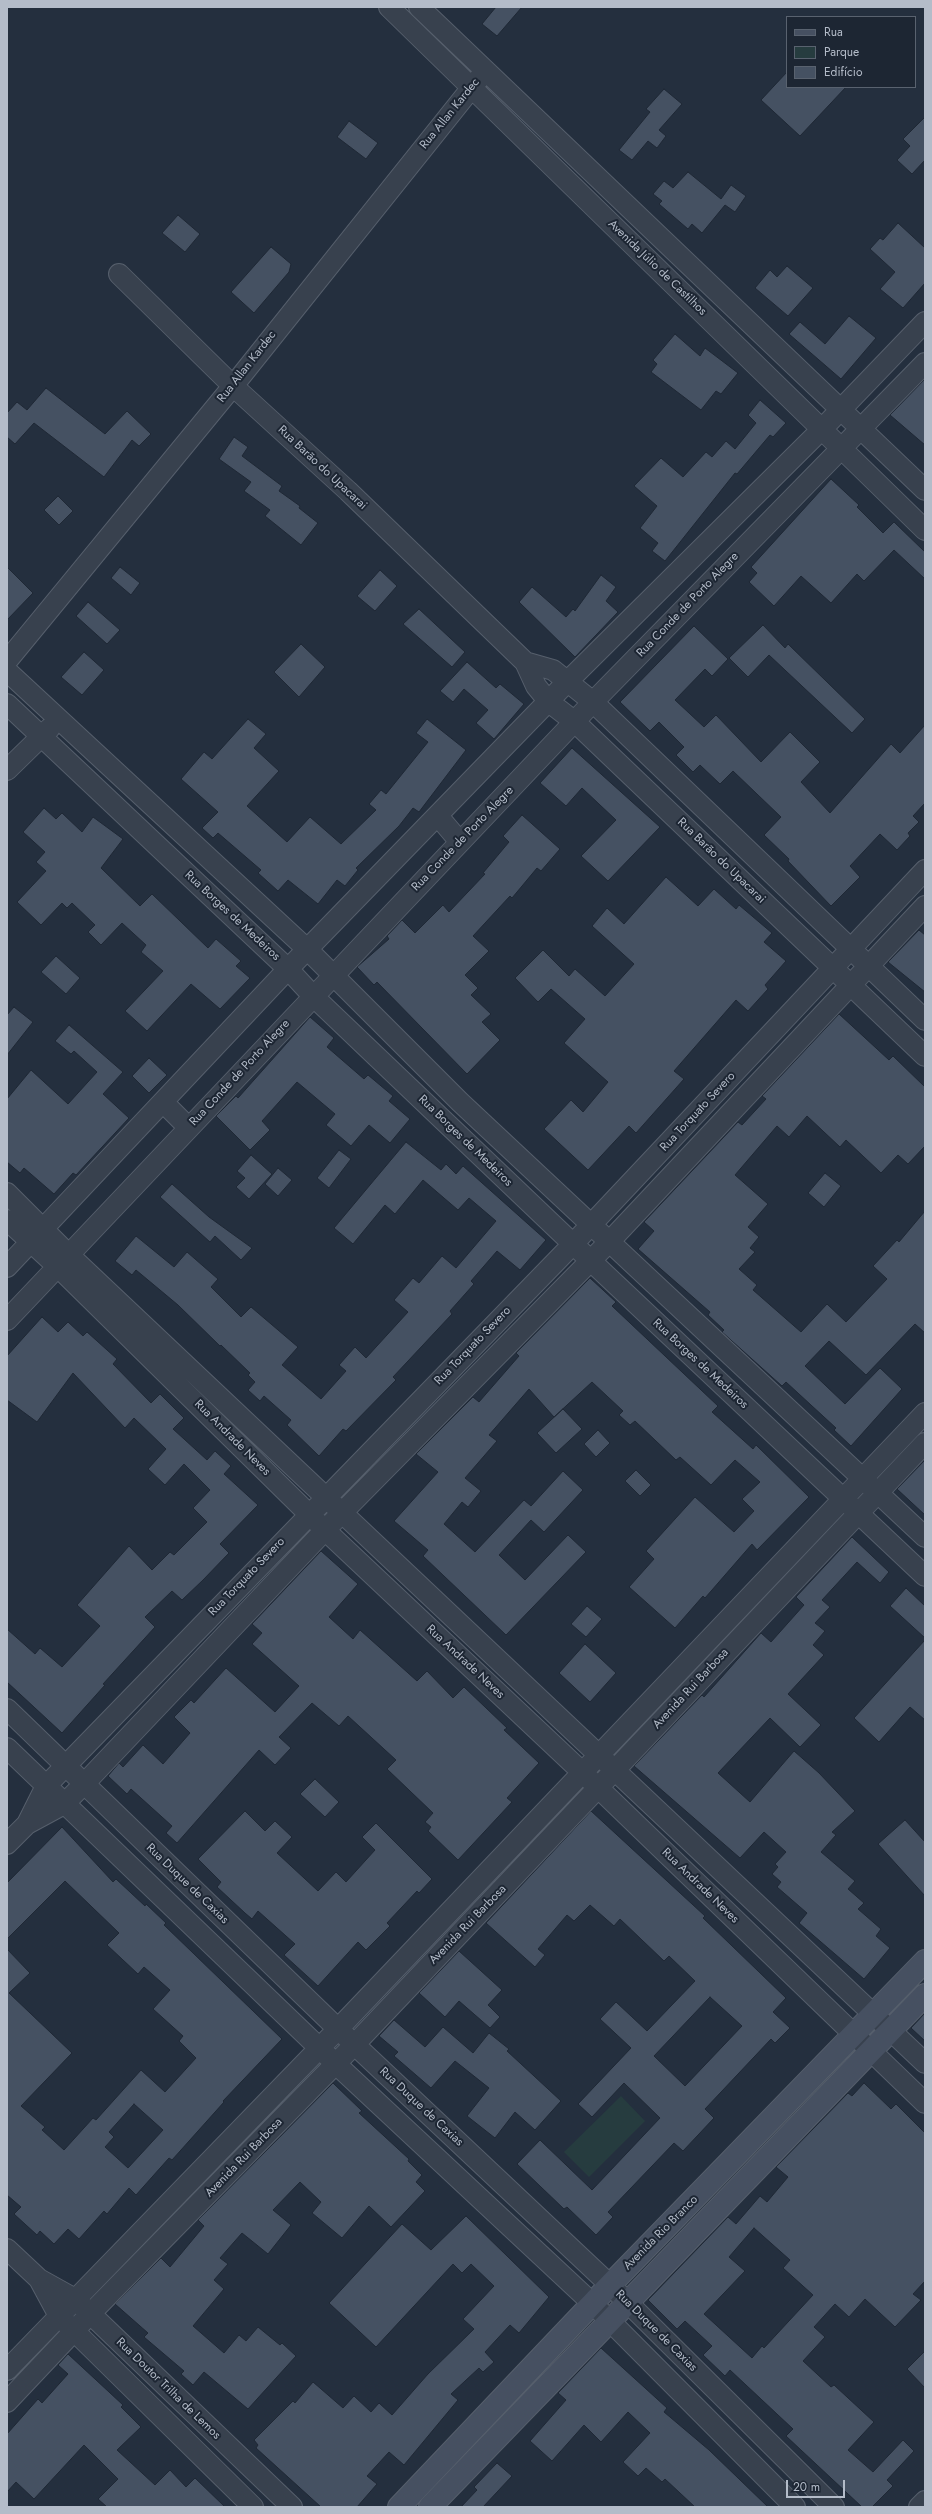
<!DOCTYPE html>
<html>
<head>
<meta charset="utf-8">
<style>
  body { margin:0 }
  #map { position:relative; width:932px; height:2514px; overflow:hidden; background:#242f3e; font-family:Jost,sans-serif }
  canvas { display:block }
  .frame { position:absolute; inset:0; border:8px solid #b4bcc9; pointer-events:none }
  .legend { position:absolute; left:786px; top:16px; width:130px; height:72px; box-sizing:border-box; background:#1d2633; border:1px solid #59626f; margin:0; padding:5px 7px; list-style:none; font-size:12px; color:#b4bcc9 }
  .legend li { display:flex; align-items:center; gap:8px; height:20px }
  .legend b { width:20px; border:1px solid #59626f }
  .scale { position:absolute; left:786px; top:2480px; width:59px; height:18px; box-sizing:border-box; border:2px solid #b4bcc9; border-top:0; padding-left:5px; font-size:12px; line-height:14px; white-space:nowrap; color:#b4bcc9; -webkit-text-stroke:3px #1d2633; paint-order:stroke }
</style>
</head>
<body>
<div id="map">
<canvas width="932" height="2514"></canvas>
<div class="frame"></div>
<ul class="legend">
<li><b style="height:5px;background:#465061"></b>Rua</li>
<li><b style="height:11px;background:#263c3f"></b>Parque</li>
<li><b style="height:11px;background:#455162"></b>Edifício</li>
</ul>
<div class="scale">20 m</div>
</div>
<script>
const context = document.querySelector('canvas').getContext('2d');
context.lineJoin = 'round';
function fillPath(path, color) { context.fillStyle = color; context.fill(path, 'evenodd'); }
const shape = rows => new Path2D(rows.map(r => 'M' + r).join(''));
function strokePath(path, color, width, dash) { context.strokeStyle = color; context.lineWidth = width; context.lineCap = dash ? 'butt' : 'round'; context.setLineDash(dash || []); context.stroke(path); }
function drawText(font, color, halo, rows, align = 'center') {
  context.font = font + ' Jost,sans-serif'; context.lineWidth = 4; context.setLineDash([]); context.textBaseline = 'middle'; context.strokeStyle = halo; context.fillStyle = color; for (const [text, x, y, turn = 0] of rows) {
    context.save(); context.translate(x, y); context.rotate((+turn || 0) * Math.PI / 180); context.textAlign = isNaN(turn) ? turn : align; if (halo) context.strokeText(text, 0, 0); context.fillText(text, 0, 0); context.restore();
  }
}
const green = shape([
  [621,2096,645,2121,589,2177,564,2152]
]);
const building = shape([
  [496,7,522,7,497,36,482,24,496,7],
  [787,72,787,87,846,87,800,136,761,100,787,72],
  [664,89,682,104,659,130,666,136,657,148,648,141,632,160,619,150,650,112,646,109,664,89],
  [925,117,925,160,912,174,897,160,910,146,903,139,925,117],
  [349,121,378,143,366,159,337,137,349,121],
  [688,172,721,199,731,185,746,196,735,212,725,205,702,233,692,224,688,229,659,204,662,201,653,194,664,181,673,188,688,172],
  [178,215,200,234,185,252,162,233,178,215],
  [898,223,925,248,925,283,903,308,880,289,895,272,870,249,880,238,883,240,898,223],
  [271,247,291,264,289,272,254,313,231,292,271,247],
  [787,266,813,288,788,316,755,288,770,270,777,277,787,266],
  [849,316,876,338,841,379,789,334,800,322,825,344,849,316],
  [675,334,700,356,705,348,738,373,721,394,716,391,701,410,651,372,657,364,653,360,675,334],
  [925,379,925,445,890,415,925,379],
  [46,388,105,434,127,411,151,434,139,446,132,440,104,477,34,423,15,444,7,437,7,413,17,402,27,410,46,388],
  [760,400,786,423,773,437,770,435,737,474,735,473,665,561,652,551,658,543,640,528,657,506,634,486,661,458,683,477,706,452,712,457,726,441,735,449,756,423,748,415,760,400],
  [234,437,248,447,242,456,282,486,279,491,300,506,299,508,318,523,301,545,265,516,270,510,244,491,251,482,219,459,234,437],
  [831,479,859,505,857,507,883,533,894,522,925,552,925,579,894,550,864,581,857,574,831,603,801,576,774,606,749,582,757,573,751,567,831,479],
  [58,496,73,511,59,525,44,510,58,496],
  [7,567,33,593,7,620,7,567],
  [120,567,140,583,131,595,111,578,120,567],
  [380,570,397,586,375,611,357,596,380,570],
  [601,575,616,587,606,601,618,612,575,657,519,602,532,587,566,617,573,609,575,611,601,575],
  [88,602,120,630,107,644,76,616,88,602],
  [419,609,465,652,452,667,403,624,419,609],
  [763,625,785,648,788,644,865,719,852,733,769,655,748,677,729,658,763,625],
  [694,626,728,659,712,676,705,669,675,700,704,727,716,715,761,762,790,732,820,762,801,782,830,813,891,744,900,753,925,725,925,803,913,816,919,822,908,833,910,836,897,850,880,834,850,866,860,877,831,906,788,861,789,859,764,835,781,817,733,771,720,784,700,765,693,772,676,755,684,747,659,722,650,731,620,702,694,626],
  [301,644,325,667,299,697,274,672,301,644],
  [84,652,104,670,82,695,61,677,84,652],
  [467,662,496,688,500,684,524,704,494,739,476,723,488,710,464,689,453,702,440,691,467,662],
  [248,719,266,734,254,748,279,771,247,806,287,842,310,817,341,844,376,810,369,804,381,790,386,794,428,742,416,733,427,719,466,750,419,812,413,808,399,826,356,868,358,870,345,886,337,880,318,904,288,880,278,891,258,873,261,870,218,833,213,838,202,828,218,812,181,779,204,752,212,759,248,719],
  [572,748,660,827,608,881,581,856,616,820,582,788,566,806,540,783,572,748],
  [44,808,56,819,62,813,82,832,93,817,123,839,101,868,140,906,152,894,208,948,216,939,241,961,236,966,250,978,220,1009,191,984,147,1031,125,1011,163,971,141,952,146,945,122,923,101,945,88,932,95,925,72,903,67,908,62,903,41,925,17,902,46,871,36,862,45,852,23,832,44,808],
  [522,815,560,849,541,871,537,868,512,898,510,896,473,936,489,951,465,975,478,988,471,995,491,1014,482,1022,500,1040,467,1074,377,982,374,985,357,967,389,939,387,936,402,920,415,933,443,905,449,912,485,874,483,873,509,842,503,836,522,815],
  [666,877,698,906,714,889,736,909,739,905,772,933,764,942,786,961,765,985,768,989,748,1011,736,1000,674,1071,684,1079,636,1133,629,1126,588,1170,544,1129,571,1100,583,1112,608,1082,564,1043,585,1019,551,989,538,1002,515,978,543,950,569,976,575,969,605,996,634,964,592,926,607,908,624,924,666,877],
  [919,930,925,935,925,992,888,962,919,930],
  [56,956,80,978,66,994,41,972,56,956],
  [14,1007,33,1022,7,1055,7,1015,14,1007],
  [839,1014,889,1060,893,1056,925,1087,925,1146,908,1164,898,1155,881,1173,846,1140,840,1147,807,1116,789,1137,777,1126,735,1175,768,1204,748,1227,759,1237,750,1248,755,1252,739,1269,757,1285,753,1290,801,1332,827,1304,846,1322,887,1279,873,1266,897,1240,899,1242,925,1211,925,1333,915,1324,866,1375,829,1341,805,1366,845,1404,880,1368,902,1389,851,1446,834,1430,836,1428,786,1382,782,1386,722,1332,724,1330,708,1315,710,1312,638,1249,654,1231,644,1222,738,1122,742,1125,766,1099,762,1096,839,1014],
  [310,1017,334,1038,327,1047,364,1079,368,1075,393,1096,389,1101,410,1119,390,1143,369,1125,351,1146,326,1125,335,1114,297,1082,262,1121,270,1130,250,1150,216,1116,236,1096,238,1098,310,1017],
  [69,1025,123,1072,103,1094,129,1118,76,1175,73,1173,54,1194,24,1168,20,1173,7,1162,7,1099,31,1070,68,1104,97,1072,74,1051,71,1054,55,1041,69,1025],
  [149,1058,167,1075,149,1093,132,1076,149,1058],
  [406,1142,441,1170,446,1164,456,1174,463,1166,546,1240,520,1270,497,1251,471,1281,474,1284,450,1311,452,1314,393,1377,396,1380,346,1431,343,1429,319,1456,287,1425,291,1420,264,1396,260,1401,248,1390,255,1382,248,1375,250,1373,221,1345,220,1346,178,1305,136,1270,132,1275,115,1261,136,1236,174,1267,187,1252,218,1279,211,1287,241,1317,251,1307,298,1347,282,1365,321,1399,346,1371,339,1365,355,1347,366,1358,408,1312,394,1300,413,1278,419,1283,442,1256,456,1268,496,1221,469,1198,458,1210,423,1180,395,1214,385,1205,353,1244,334,1228,406,1142],
  [339,1150,351,1159,329,1188,317,1178,339,1150],
  [251,1155,272,1174,249,1199,236,1187,245,1178,237,1171,251,1155],
  [278,1168,292,1180,278,1196,265,1184,278,1168],
  [825,1173,841,1186,824,1207,808,1193,825,1173],
  [172,1184,209,1217,252,1248,241,1260,215,1236,210,1242,160,1197,172,1184],
  [590,1278,616,1302,612,1306,718,1406,712,1412,753,1449,756,1445,809,1497,757,1550,752,1544,705,1598,703,1596,675,1628,629,1587,654,1559,646,1551,695,1497,734,1532,754,1511,742,1499,760,1482,735,1460,711,1485,680,1457,676,1460,635,1421,630,1425,619,1415,623,1411,592,1382,554,1417,529,1389,489,1435,497,1441,465,1478,481,1491,468,1507,462,1502,444,1524,475,1552,524,1500,531,1506,563,1471,583,1490,544,1532,531,1520,499,1555,525,1580,568,1535,586,1552,506,1635,423,1556,428,1550,394,1521,438,1472,416,1454,473,1397,479,1402,519,1356,516,1353,590,1278],
  [42,1317,58,1332,68,1322,83,1336,87,1332,117,1359,113,1364,151,1403,160,1394,184,1418,173,1429,207,1460,215,1451,231,1466,224,1474,258,1505,220,1544,229,1553,203,1580,182,1600,172,1591,145,1617,155,1627,103,1684,105,1685,62,1733,7,1682,7,1629,35,1654,40,1648,62,1667,100,1626,77,1605,129,1546,152,1570,170,1552,174,1555,207,1522,193,1508,210,1490,184,1464,165,1485,148,1469,166,1449,134,1418,125,1428,73,1373,37,1422,7,1400,7,1356,42,1317],
  [563,1409,582,1429,556,1453,537,1433,563,1409],
  [598,1430,610,1443,596,1457,584,1444,598,1430],
  [925,1460,925,1515,897,1489,925,1460],
  [636,1470,651,1485,640,1496,625,1481,636,1470],
  [852,1537,889,1572,880,1583,857,1562,822,1600,830,1607,815,1623,825,1631,813,1645,824,1655,788,1694,821,1725,800,1747,770,1718,718,1773,750,1802,794,1751,819,1773,855,1811,832,1832,836,1835,821,1852,855,1881,848,1889,864,1903,858,1909,881,1929,876,1936,890,1948,864,1979,799,1923,807,1913,777,1887,781,1882,772,1874,778,1867,775,1864,786,1852,764,1832,740,1858,634,1766,702,1695,704,1697,761,1633,771,1642,804,1605,796,1597,852,1537],
  [321,1551,358,1584,329,1617,353,1639,360,1630,417,1681,427,1671,453,1698,464,1687,507,1728,504,1730,539,1763,507,1798,512,1802,458,1860,428,1831,431,1827,425,1822,433,1813,387,1769,396,1760,348,1716,339,1726,312,1703,279,1737,291,1748,275,1765,259,1750,177,1843,166,1833,172,1826,131,1789,127,1794,108,1776,119,1763,123,1767,143,1745,163,1764,190,1733,174,1717,191,1700,194,1703,226,1668,275,1712,299,1686,252,1644,262,1633,252,1624,321,1551],
  [906,1588,925,1606,925,1638,890,1606,906,1588],
  [587,1606,602,1619,586,1637,571,1624,587,1606],
  [925,1640,925,1720,910,1707,879,1742,854,1718,925,1640],
  [585,1644,616,1673,590,1702,559,1673,585,1644],
  [315,1779,339,1802,325,1817,300,1794,315,1779],
  [245,1811,265,1831,275,1821,292,1837,277,1853,318,1891,336,1872,346,1882,375,1850,362,1837,376,1823,432,1879,419,1893,417,1891,387,1923,390,1926,366,1950,358,1942,318,1986,284,1955,295,1944,258,1911,252,1919,245,1913,217,1887,221,1882,198,1859,245,1811],
  [591,1811,705,1916,703,1918,786,1998,773,2012,790,2028,775,2043,771,2039,705,2109,714,2118,683,2151,674,2143,608,2212,613,2217,596,2235,567,2207,564,2209,517,2164,540,2140,592,2190,660,2118,624,2083,592,2117,578,2104,631,2048,600,2019,616,2002,647,2031,695,1981,669,1956,664,1961,620,1919,614,1926,590,1905,574,1921,567,1915,538,1949,545,1955,535,1967,486,1923,591,1811],
  [710,1997,742,2026,685,2086,654,2056,710,1997],
  [905,1820,925,1842,925,1896,878,1844,905,1820],
  [62,1827,113,1882,116,1879,145,1906,146,1904,166,1923,164,1925,282,2039,223,2101,224,2102,172,2160,169,2158,136,2195,129,2188,107,2214,104,2211,79,2239,68,2229,54,2244,40,2231,37,2235,14,2214,21,2207,7,2195,7,1949,30,1973,9,1993,72,2053,21,2106,45,2127,42,2130,64,2150,93,2118,96,2120,141,2070,165,2092,196,2058,179,2041,183,2036,153,2009,170,1990,144,1967,138,1974,107,1945,119,1933,65,1881,7,1939,7,1883,62,1827],
  [134,2104,163,2130,128,2168,105,2147,114,2137,109,2132,134,2104],
  [459,1951,502,1990,488,2005,500,2017,490,2028,459,2001,445,2017,419,1993,459,1951],
  [925,2013,925,2041,911,2028,925,2013],
  [394,2020,425,2047,443,2027,473,2053,489,2033,509,2049,507,2051,561,2101,535,2130,515,2112,495,2138,467,2116,489,2088,455,2061,431,2088,394,2056,398,2052,379,2036,394,2020],
  [333,2083,362,2111,359,2113,409,2159,408,2161,422,2175,416,2182,425,2191,391,2227,369,2206,342,2238,312,2213,321,2202,300,2182,273,2210,291,2225,268,2254,242,2233,220,2258,228,2264,214,2280,224,2289,193,2326,224,2353,239,2335,246,2341,258,2327,280,2345,282,2343,296,2356,248,2409,204,2372,193,2385,181,2374,184,2371,144,2337,148,2333,115,2304,161,2258,170,2267,204,2226,198,2220,333,2083],
  [864,2083,891,2109,896,2104,925,2133,925,2281,913,2294,921,2300,895,2327,865,2299,849,2317,835,2304,814,2327,825,2337,803,2361,831,2387,834,2385,874,2422,848,2450,873,2472,903,2440,914,2451,887,2480,893,2486,872,2507,862,2507,786,2436,793,2429,730,2370,725,2376,703,2355,712,2346,685,2321,677,2329,648,2300,728,2217,736,2224,760,2196,767,2202,788,2177,776,2167,848,2093,852,2096,864,2083],
  [754,2228,790,2260,783,2268,813,2295,764,2348,762,2346,752,2358,704,2314,745,2271,729,2257,754,2228],
  [466,2216,549,2297,519,2333,510,2325,485,2352,494,2362,483,2372,479,2368,451,2394,458,2400,404,2465,389,2452,367,2476,377,2484,357,2507,321,2507,256,2448,258,2445,254,2440,293,2401,295,2403,313,2382,343,2408,354,2396,371,2412,379,2403,392,2415,428,2374,474,2329,463,2319,494,2286,471,2264,462,2273,453,2264,376,2347,329,2303,402,2224,431,2250,466,2216],
  [601,2348,667,2408,664,2412,709,2450,768,2507,695,2507,665,2479,662,2482,646,2468,638,2476,623,2462,650,2433,628,2412,601,2442,584,2425,552,2461,530,2441,566,2400,558,2393,601,2348],
  [925,2351,925,2388,907,2369,925,2351],
  [68,2354,123,2405,121,2407,141,2427,117,2450,155,2485,170,2470,186,2487,195,2478,225,2507,107,2507,98,2499,118,2479,84,2445,34,2499,16,2482,7,2492,7,2434,38,2399,42,2403,68,2374,58,2365,68,2354],
  [497,2463,512,2476,483,2507,461,2507,477,2490,474,2487,497,2463]
]);
const street = shape([
  [389,7,925,530],
  [419,7,925,490],
  [119,274,233,386,348,491,525,662,536,686,549,702,575,722,925,1056],
  [7,661,233,386,485,71],
  [525,662,553,670,593,702,925,1020],
  [7,671,308,950,460,1102,925,1537],
  [7,704,288,969,313,996,573,1244,925,1576],
  [7,770,50,728],
  [438,816,460,842],
  [163,1102,189,1128],
  [7,1193,68,1254,925,2063],
  [7,1220,58,1267,325,1530,583,1773,925,2103],
  [7,1267,288,969,568,681,823,428,925,322],
  [7,1320,593,702,925,363],
  [7,1709,338,2029,610,2285,834,2507],
  [7,1748,336,2064,593,2304,795,2507],
  [27,1824,64,1804,84,1784,325,1530,610,1241,925,906],
  [7,1844,27,1824,46,1786,573,1244,925,870],
  [7,2249,39,2279,75,2299,292,2507],
  [39,2279,59,2316,253,2507],
  [7,2370,338,2029,925,1413],
  [7,2402,90,2314,354,2045,925,1443],
  [919,2507,925,2501]
]);
const secondary = shape([
  [399,2507,610,2285,925,1961],
  [430,2507,925,1995]
]);
const streetNames = [
  ["Rua Allan Kardec",450,114,-51],
  ["Avenida Júlio de Castilhos",657,268,44],
  ["Rua Allan Kardec",247,367,-52],
  ["Rua Barão do Upacarai",322,468,43],
  ["Rua Conde de Porto Alegre",688,605,-46],
  ["Rua Conde de Porto Alegre",463,839,-46],
  ["Rua Barão do Upacarai",721,861,44],
  ["Rua Borges de Medeiros",232,916,43],
  ["Rua Conde de Porto Alegre",240,1073,-47],
  ["Rua Torquato Severo",698,1112,-47],
  ["Rua Borges de Medeiros",465,1141,44],
  ["Rua Torquato Severo",473,1346,-46],
  ["Rua Borges de Medeiros",700,1364,43],
  ["Rua Andrade Neves",232,1438,45],
  ["Rua Torquato Severo",247,1577,-46],
  ["Rua Andrade Neves",465,1662,43],
  ["Avenida Rui Barbosa",691,1689,-47],
  ["Rua Duque de Caxias",187,1884,44],
  ["Rua Andrade Neves",700,1886,44],
  ["Avenida Rui Barbosa",468,1925,-46],
  ["Rua Duque de Caxias",421,2107,43],
  ["Avenida Rui Barbosa",244,2158,-46],
  ["Avenida Rio Branco",661,2233,-45],
  ["Rua Duque de Caxias",656,2331,45],
  ["Rua Doutor Trilha de Lemos",168,2389,44]
];
fillPath(green, '#263c3f');
fillPath(building, '#455162');
strokePath(building, '#1f2835', 1);
strokePath(street, '#565f6c', 22);
strokePath(secondary, '#565f6c', 24);
strokePath(street, '#38414e', 20);
strokePath(secondary, '#465061', 22);
drawText('12px', '#b4bcc9', '#1d2633', streetNames);
</script>
</body>
</html>
